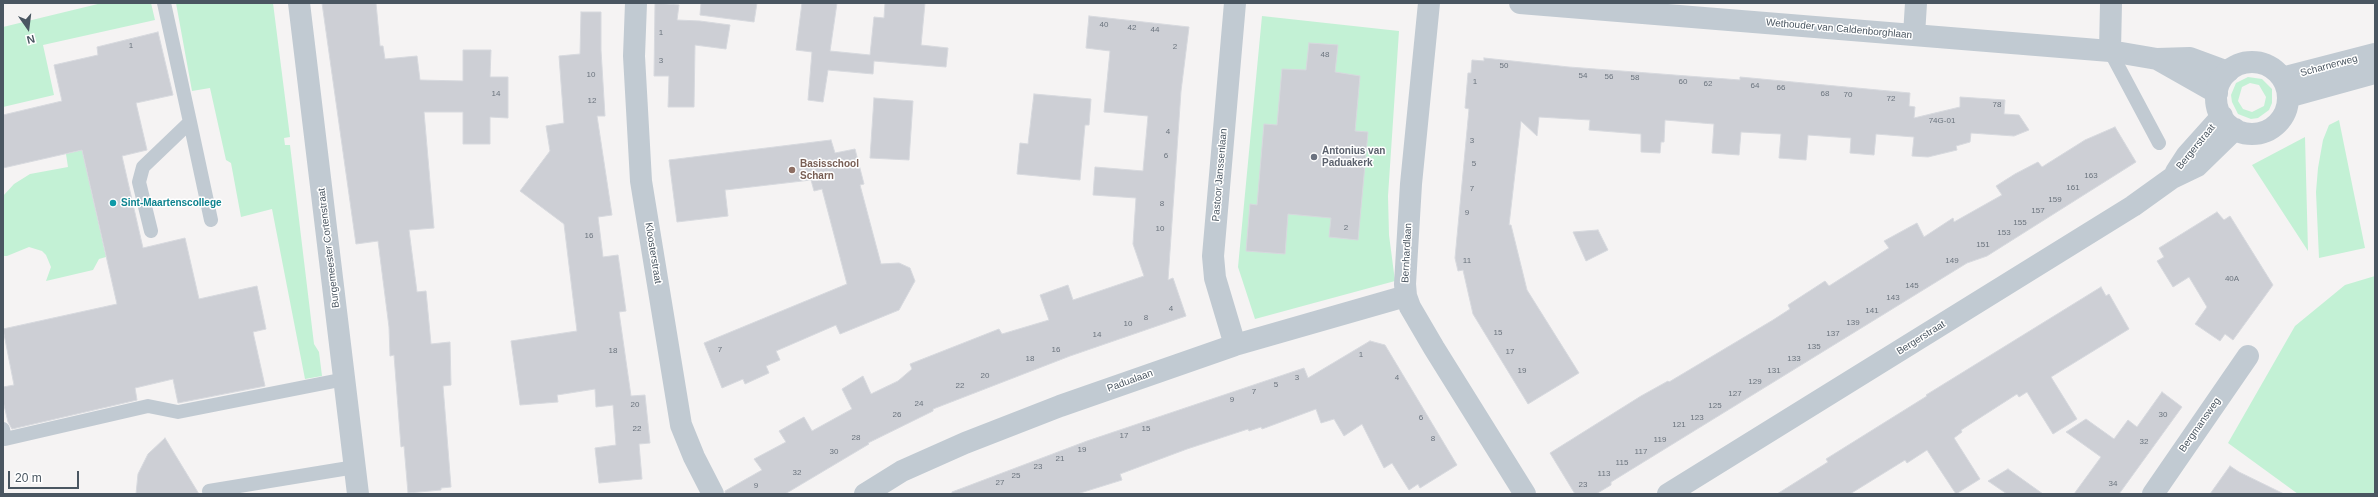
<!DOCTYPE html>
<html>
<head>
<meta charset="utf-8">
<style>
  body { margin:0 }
  #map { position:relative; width:2378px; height:497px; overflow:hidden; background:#f5f3f3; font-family:Helvetica,sans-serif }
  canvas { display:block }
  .frame { position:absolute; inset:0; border:4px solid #4a5661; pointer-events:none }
  .north { position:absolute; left:8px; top:8px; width:40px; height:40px; -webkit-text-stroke:3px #fff; paint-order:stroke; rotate:166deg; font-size:11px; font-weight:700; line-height:16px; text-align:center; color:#4a5661 }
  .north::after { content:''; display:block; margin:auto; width:14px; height:18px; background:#4a5661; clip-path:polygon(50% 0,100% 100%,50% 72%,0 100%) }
  .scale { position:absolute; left:8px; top:471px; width:71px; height:18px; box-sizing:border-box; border:2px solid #4a5661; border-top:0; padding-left:5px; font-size:12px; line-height:14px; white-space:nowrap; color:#4a5661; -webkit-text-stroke:3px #fff; paint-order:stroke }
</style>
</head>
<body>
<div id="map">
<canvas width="2378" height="497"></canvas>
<div class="frame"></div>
<div class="north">N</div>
<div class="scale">20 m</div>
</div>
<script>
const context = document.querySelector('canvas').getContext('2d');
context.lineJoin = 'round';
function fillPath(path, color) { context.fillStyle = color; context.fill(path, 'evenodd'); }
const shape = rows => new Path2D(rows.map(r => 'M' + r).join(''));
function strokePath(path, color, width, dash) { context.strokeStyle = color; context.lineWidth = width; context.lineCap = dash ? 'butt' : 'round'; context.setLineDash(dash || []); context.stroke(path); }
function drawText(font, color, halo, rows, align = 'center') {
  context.font = font + ' Helvetica,sans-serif'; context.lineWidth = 3; context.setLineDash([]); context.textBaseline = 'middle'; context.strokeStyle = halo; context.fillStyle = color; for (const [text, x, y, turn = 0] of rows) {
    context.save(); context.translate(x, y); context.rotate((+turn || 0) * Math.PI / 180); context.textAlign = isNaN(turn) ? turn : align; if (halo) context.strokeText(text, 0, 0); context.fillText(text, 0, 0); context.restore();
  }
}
const green = shape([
  [102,3,151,3,155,20,43,45,54,95,3,107,3,27],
  [176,3,273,3,290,137,284,138,285,145,290,145,314,344,319,352,322,376,305,379,272,209,241,217,231,163,226,160,210,88,192,91],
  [1262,16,1399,31,1388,196,1389,235,1395,281,1255,319,1238,267],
  [2248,77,2262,79,2272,89,2272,103,2269,110,2258,118,2251,119,2238,114,2232,102,2231,95,2236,83],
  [2250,83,2259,85,2266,97,2264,106,2252,112,2243,109,2238,101,2242,87],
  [2339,120,2365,248,2319,258,2316,192,2318,168,2323,140,2329,125],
  [2305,137,2308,251,2252,165],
  [82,150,106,257,99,259,93,270,46,281,51,267,46,255,42,251,29,247,7,256,3,256,3,196,14,184,30,174,68,167,66,154],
  [2375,276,2375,494,2298,494,2228,443,2295,326,2345,285]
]);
const building = shape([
  [322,3,376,3,380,46,383,46,385,59,417,56,420,80,463,81,463,50,491,50,490,77,508,77,508,118,490,117,490,144,463,144,463,112,424,112,434,228,409,230,417,292,426,291,431,344,450,342,451,385,443,386,451,487,441,488,441,490,408,493,404,446,401,447,394,355,390,356,389,327,378,241,356,244,322,3],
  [655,3,679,5,677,20,700,21,730,25,726,49,695,45,694,107,668,107,669,76,654,76,655,3],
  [701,3,757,3,754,22,700,15,701,3],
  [802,3,837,3,830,51,870,55,874,17,884,18,885,3,925,3,921,45,948,48,946,67,874,61,873,74,828,70,823,102,808,100,812,52,796,50,802,3],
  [581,12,601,12,601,50,605,116,597,116,612,215,598,217,603,257,618,255,626,311,619,312,631,396,645,395,650,443,639,444,642,479,599,483,595,448,616,445,613,405,596,407,595,389,557,395,558,402,520,405,511,341,577,331,564,224,520,191,550,151,546,126,564,123,559,56,580,54,581,12],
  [1089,16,1189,27,1181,91,1168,280,1173,278,1186,316,1070,356,933,409,933,411,868,443,869,444,785,494,725,494,725,491,762,470,754,459,786,442,779,431,804,417,812,431,852,409,842,389,863,376,871,394,898,381,912,369,910,364,999,329,1002,334,1049,320,1040,295,1068,285,1073,300,1144,276,1133,244,1136,198,1093,195,1095,167,1143,171,1148,116,1104,112,1110,51,1086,48,1089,16],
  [158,32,173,95,136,103,147,150,122,156,143,248,185,238,199,299,257,286,266,329,253,332,265,386,178,403,173,379,135,388,137,400,12,429,8,422,3,401,3,387,14,385,3,329,117,304,82,150,3,168,3,115,62,101,54,65,98,55,97,47,158,32],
  [1309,43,1338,45,1335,72,1360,76,1355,131,1368,132,1358,240,1329,237,1331,218,1288,214,1285,254,1246,251,1250,204,1257,205,1264,124,1277,125,1282,69,1306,70,1309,43],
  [1484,58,1569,67,1740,80,1740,77,1910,93,1909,106,1915,107,1914,118,1960,107,1960,97,2005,100,2004,114,2019,115,2029,130,2014,136,1971,133,1970,142,1956,146,1957,150,1928,157,1912,156,1914,137,1876,134,1874,155,1850,153,1851,138,1808,135,1806,160,1779,158,1781,134,1760,133,1741,132,1739,155,1712,153,1714,124,1665,120,1664,142,1661,142,1660,153,1641,152,1641,134,1589,130,1590,120,1539,117,1537,136,1521,121,1509,225,1511,225,1527,290,1579,373,1528,404,1473,314,1463,270,1458,271,1455,258,1469,109,1465,108,1468,73,1471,73,1472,60,1484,61,1484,58],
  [1034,94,1091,99,1089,125,1085,125,1080,180,1017,174,1020,143,1028,144,1034,94],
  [874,98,913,101,909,160,870,158,874,98],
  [2115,127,2136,162,1987,256,1967,263,1611,482,1611,485,1596,494,1575,494,1550,453,1641,396,1668,381,1669,382,1773,320,1790,309,1788,305,1825,281,1829,286,1889,248,1884,241,1917,223,1924,237,1953,218,1954,222,2002,195,1996,186,2015,174,2038,162,2042,167,2085,140,2115,127],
  [831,140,835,153,855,149,864,184,860,185,881,264,899,263,910,268,915,281,899,310,840,334,836,325,776,351,780,360,766,366,769,373,745,384,743,379,722,388,704,343,847,284,822,189,814,191,811,180,725,190,728,216,677,222,669,160,831,140],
  [2217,212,2224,220,2230,216,2273,285,2233,340,2225,334,2220,341,2195,324,2207,307,2189,277,2173,287,2157,261,2164,257,2159,248,2217,212],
  [1598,230,1608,250,1586,261,1573,232,1598,230],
  [2101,287,2106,296,2109,294,2129,329,2051,377,2077,419,2053,434,2027,392,2019,397,2017,394,1961,430,1962,432,1954,438,1980,479,1956,494,1927,450,1907,463,1905,460,1850,494,1777,494,1828,462,1826,459,1927,396,1926,395,2101,287],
  [1370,341,1385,345,1457,465,1420,488,1418,484,1409,490,1392,463,1384,468,1362,424,1344,436,1334,419,1321,423,1316,409,1262,429,1261,427,1249,431,1248,429,1187,449,1120,474,1122,480,1077,494,952,494,952,492,1087,441,1304,368,1308,378,1370,341],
  [2162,392,2182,407,2119,494,2074,494,2101,457,2066,432,2086,419,2114,439,2128,420,2137,427,2162,392],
  [165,438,199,494,136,494,138,474,148,454,165,438],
  [2230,466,2239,472,2284,494,2210,494,2230,466],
  [2008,469,2043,494,2007,494,1988,481,2008,469]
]);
const service = shape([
  [2110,51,2159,143],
  [190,122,211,220],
  [151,231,139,182,143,167,190,122,164,3],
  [3,429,5,439,148,406,178,412,345,379],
  [209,491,355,467]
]);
const minor = shape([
  [299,3,358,494],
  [636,3,634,56,641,181,681,425,694,457,713,494],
  [1429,3,1411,184,1405,284,1406,296,1410,307,1434,348,1525,494],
  [1520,3,2110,51,2157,59,2190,58,2228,72],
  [1914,35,1916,3],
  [2110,51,2111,3],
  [2157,59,2217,93],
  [1235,345,1215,278,1213,256,1235,3],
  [865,494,902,471,965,443,1060,406,1235,345,1406,296],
  [2153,494,2248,356]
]);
const tertiary = shape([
  '2216 98a36 36 0 1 1 72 0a36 36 0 1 1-72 0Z',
  [2282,78,2375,54],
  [2288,97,2375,73],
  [2176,172,2187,155,2222,116],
  [1668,494,2133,206,2172,178,2197,166,2235,129]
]);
const markers = [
  [1314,157,4,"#6b7280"],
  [792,170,4,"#8d6e63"],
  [113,203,4,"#0f9aa8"]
];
const numberNames = [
  ["40",1104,25],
  ["42",1132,28],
  ["44",1155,30],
  ["1",661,33],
  ["1",131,46],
  ["2",1175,47],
  ["48",1325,55],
  ["3",661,61],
  ["50",1504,66],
  ["10",591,75],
  ["54",1583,76],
  ["56",1609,77],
  ["58",1635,78],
  ["1",1475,82],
  ["60",1683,82],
  ["62",1708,84],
  ["64",1755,86],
  ["66",1781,88],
  ["14",496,94],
  ["68",1825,94],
  ["70",1848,95],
  ["72",1891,99],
  ["12",592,101],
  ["78",1997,105],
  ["74G-01",1942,121],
  ["4",1168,132],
  ["3",1472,141],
  ["6",1166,156],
  ["5",1474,164],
  ["163",2091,176],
  ["161",2073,188],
  ["7",1472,189],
  ["159",2055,200],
  ["8",1162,204],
  ["157",2038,211],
  ["9",1467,213],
  ["155",2020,223],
  ["2",1346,228],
  ["10",1160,229],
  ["153",2004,233],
  ["16",589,236],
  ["151",1983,245],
  ["11",1467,261],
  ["149",1952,261],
  ["40A",2232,279],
  ["145",1912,286],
  ["143",1893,298],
  ["4",1171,309],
  ["141",1872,311],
  ["8",1146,318],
  ["139",1853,323],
  ["10",1128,324],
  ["15",1498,333],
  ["137",1833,334],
  ["14",1097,335],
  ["135",1814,347],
  ["7",720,350],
  ["16",1056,350],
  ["18",613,351],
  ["17",1510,352],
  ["1",1361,355],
  ["18",1030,359],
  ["133",1794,359],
  ["19",1522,371],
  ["131",1774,371],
  ["20",985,376],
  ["3",1297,378],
  ["4",1397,378],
  ["129",1755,382],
  ["5",1276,385],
  ["22",960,386],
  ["7",1254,392],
  ["127",1735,394],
  ["9",1232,400],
  ["24",919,404],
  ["20",635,405],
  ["125",1715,406],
  ["26",897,415],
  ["30",2163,415],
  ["6",1421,418],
  ["123",1697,418],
  ["121",1679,425],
  ["22",637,429],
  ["15",1146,429],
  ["17",1124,436],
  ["28",856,438],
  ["8",1433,439],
  ["119",1660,440],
  ["32",2144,442],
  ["19",1082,450],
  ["30",834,452],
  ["117",1641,452],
  ["21",1060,459],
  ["115",1622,463],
  ["23",1038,467],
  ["32",797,473],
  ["113",1604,474],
  ["25",1016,476],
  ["27",1000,483],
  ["34",2113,484],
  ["23",1583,485],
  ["9",756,486]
];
const streetNames = [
  ["Wethouder van Caldenborghlaan",1839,29,5],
  ["Scharnerweg",2329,66,-15],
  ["Bergerstraat",2196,147,-51],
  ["Pastoor Janssenlaan",1220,175,-85],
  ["Burgemeester Cortenstraat",329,248,-97],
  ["Kloosterstraat",653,253,81],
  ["Bernhardlaan",1407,253,-87],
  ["Bergerstraat",1921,338,-32],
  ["Padualaan",1130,381,-20],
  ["Bergmansweg",2200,425,-55]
];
const worshipNames = [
  ["Antonius van",1322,151],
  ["Paduakerk",1322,163]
];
const educationNames = [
  ["Basisschool",800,164],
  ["Scharn",800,176]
];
const cultureNames = [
  ["Sint-Maartenscollege",121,203]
];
fillPath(green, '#c3f1d5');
fillPath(building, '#cdcfd5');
strokePath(building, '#d7d9de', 1);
strokePath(service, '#c1cad2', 14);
strokePath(minor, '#c1cad2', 22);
strokePath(tertiary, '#c1cad2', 22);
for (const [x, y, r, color] of markers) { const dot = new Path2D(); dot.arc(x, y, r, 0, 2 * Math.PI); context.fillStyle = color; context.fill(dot); strokePath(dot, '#fff', 1.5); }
drawText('8px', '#6b747e', null, numberNames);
drawText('10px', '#4a5661', '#fff', streetNames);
drawText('bold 10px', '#5b616d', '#fff', worshipNames, 'left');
drawText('bold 10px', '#785e54', '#fff', educationNames, 'left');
drawText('bold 10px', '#0d838f', '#fff', cultureNames, 'left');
</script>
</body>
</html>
